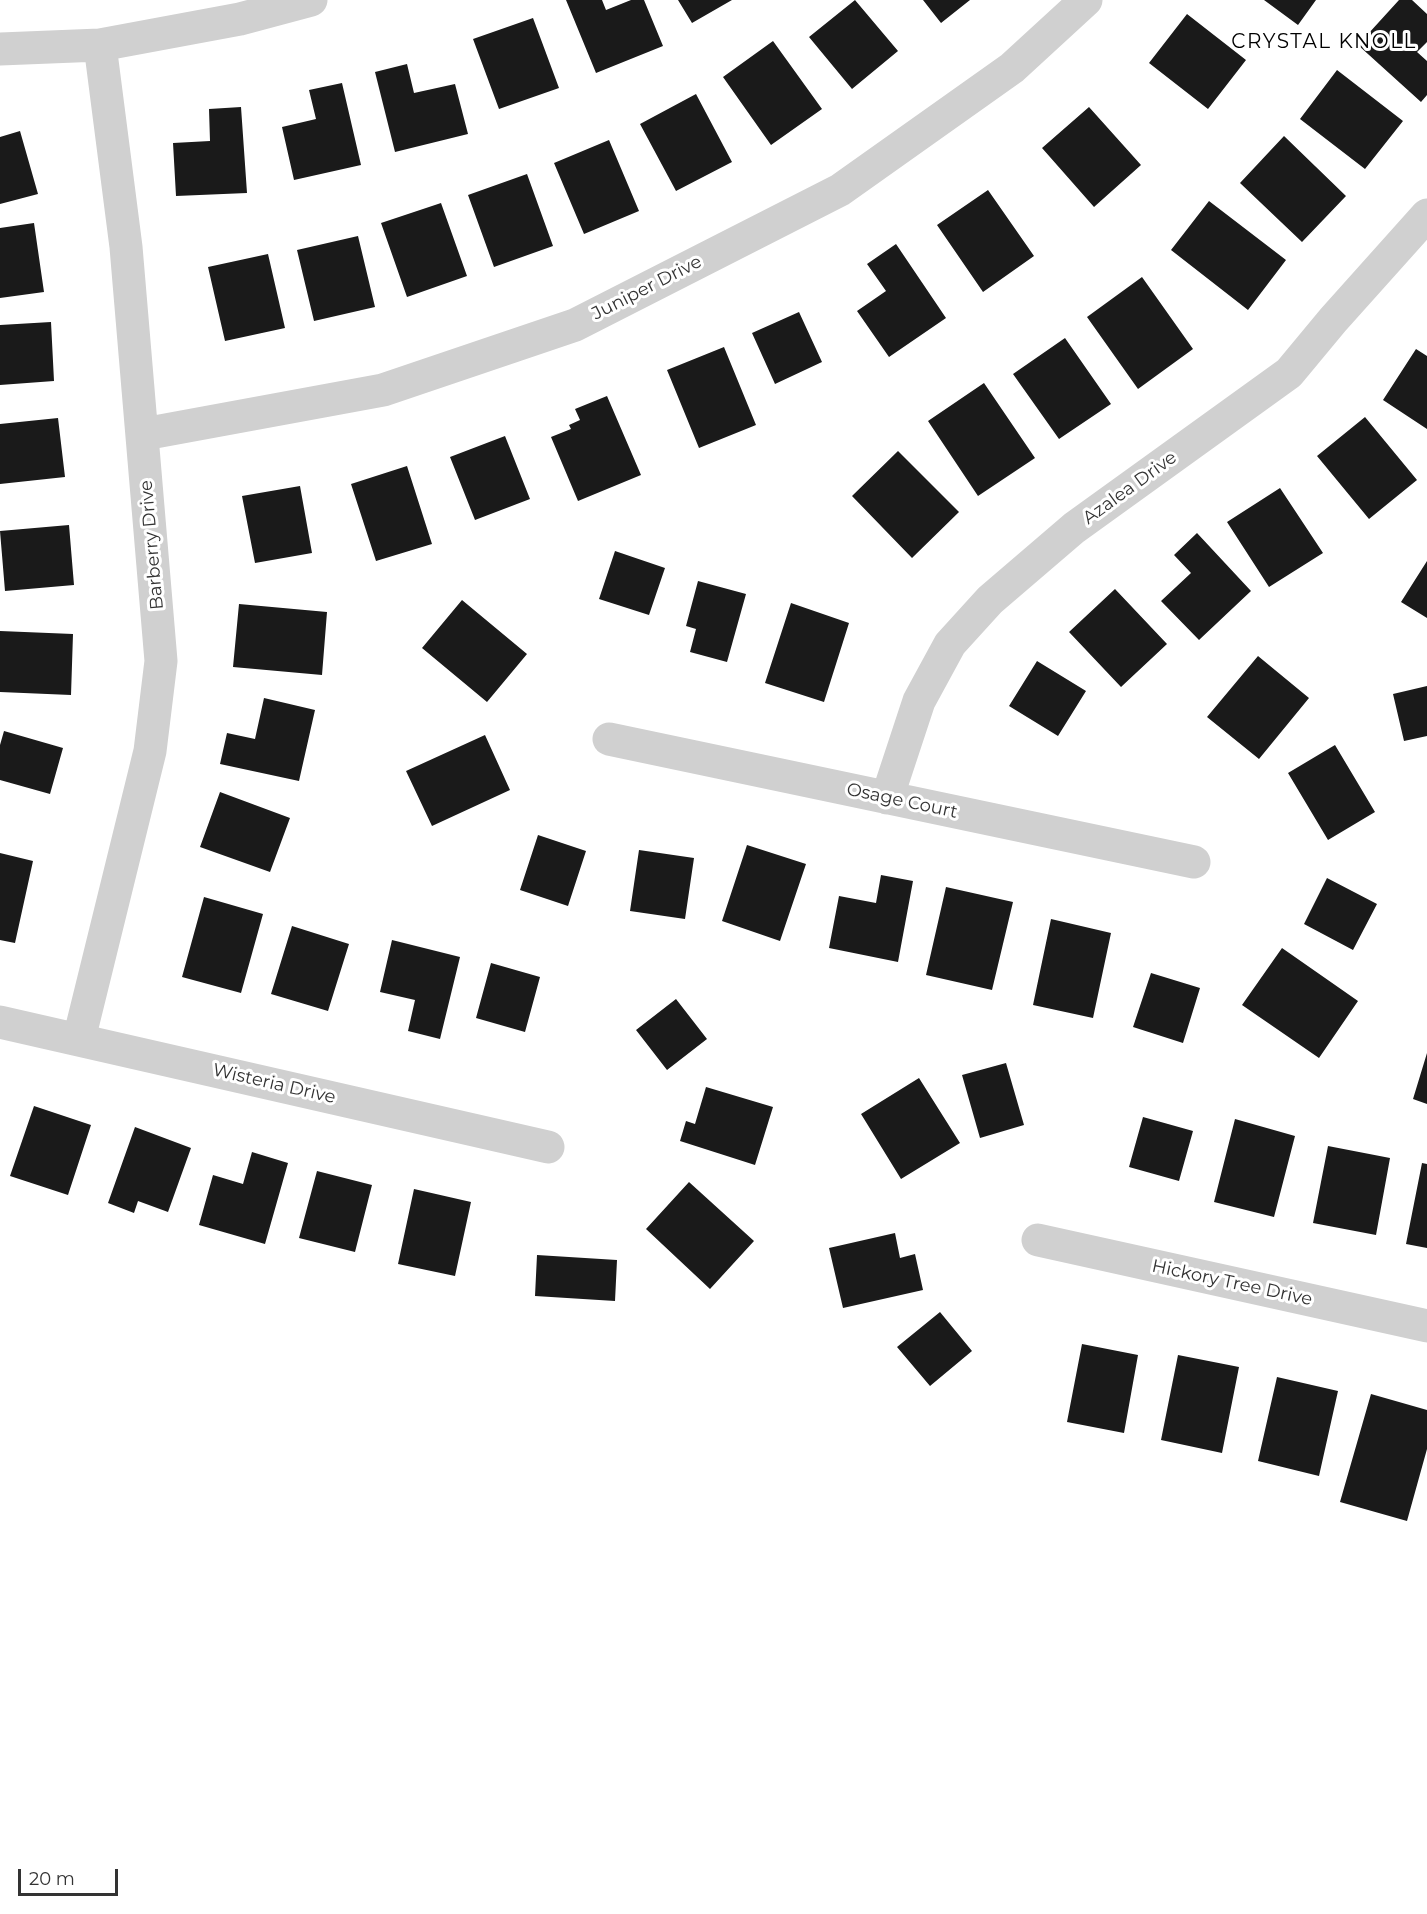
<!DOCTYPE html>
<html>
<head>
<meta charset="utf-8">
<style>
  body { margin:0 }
  #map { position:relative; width:1427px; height:1914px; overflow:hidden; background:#fff; font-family:Montserrat,sans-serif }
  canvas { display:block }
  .scale { position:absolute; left:18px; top:1869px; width:100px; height:27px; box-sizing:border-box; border:3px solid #333; border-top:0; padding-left:8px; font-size:18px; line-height:21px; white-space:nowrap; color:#333; -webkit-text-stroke:4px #fff; paint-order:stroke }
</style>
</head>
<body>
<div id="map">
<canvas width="1427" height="1914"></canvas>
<div class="scale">20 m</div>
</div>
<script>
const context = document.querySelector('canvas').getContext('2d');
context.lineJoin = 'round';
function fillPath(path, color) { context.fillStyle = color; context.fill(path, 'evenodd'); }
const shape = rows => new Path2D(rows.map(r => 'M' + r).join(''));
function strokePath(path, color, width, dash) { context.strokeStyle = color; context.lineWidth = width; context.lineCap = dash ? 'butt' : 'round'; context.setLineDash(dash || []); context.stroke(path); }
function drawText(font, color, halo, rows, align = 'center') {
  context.font = font + ' Montserrat,sans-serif'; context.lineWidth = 6; context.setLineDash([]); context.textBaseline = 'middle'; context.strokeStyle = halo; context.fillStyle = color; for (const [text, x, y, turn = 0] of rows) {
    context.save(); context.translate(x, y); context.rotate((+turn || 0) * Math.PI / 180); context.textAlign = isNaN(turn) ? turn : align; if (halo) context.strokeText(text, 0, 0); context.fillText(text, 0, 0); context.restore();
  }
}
const building = shape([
  [566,0,602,0,606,10,631,0,644,0,663,46,596,73],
  [678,0,732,0,692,23],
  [855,0,898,51,852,89,809,37],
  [923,0,970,0,941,23],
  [1264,0,1316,0,1298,25],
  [1399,0,1412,0,1427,14,1427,42,1417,52,1427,61,1427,95,1421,102,1358,45],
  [1187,14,1246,60,1208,109,1149,63],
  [533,18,559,88,499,109,473,39],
  [773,41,822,109,771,145,723,77],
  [407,64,414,93,455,84,468,134,395,152,375,72],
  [1337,70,1403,121,1365,169,1300,119],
  [342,83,361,165,294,180,282,127,316,119,309,90],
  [696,94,732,162,676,191,640,124],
  [241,107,247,193,176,196,173,143,210,141,209,109],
  [1089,107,1141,165,1094,207,1042,148],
  [20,131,38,194,0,204,0,137],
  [1284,136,1346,196,1302,242,1240,183],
  [609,140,639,211,584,234,554,163],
  [527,174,553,246,494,267,468,195],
  [988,190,1034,256,983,292,937,225],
  [1209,201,1286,260,1248,310,1171,250],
  [441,203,467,276,407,297,381,223],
  [34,223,44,292,0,298,0,228],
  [358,236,375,307,314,321,297,250],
  [896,244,946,318,889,357,857,311,886,291,867,264],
  [268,254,285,328,225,341,208,267],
  [1142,277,1193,349,1138,389,1087,317],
  [799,312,822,362,775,384,752,333],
  [51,322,54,381,0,385,0,325],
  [1065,338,1111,404,1059,439,1013,374],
  [724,347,756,425,699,448,667,370],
  [1416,349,1427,356,1427,429,1383,400],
  [984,383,1035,458,978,496,928,421],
  [607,396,641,475,578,501,551,437,571,429,569,425,580,420,575,409],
  [1365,417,1417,480,1369,519,1317,456],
  [58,418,65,477,0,484,0,424],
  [505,436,530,499,475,520,450,457],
  [898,451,959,512,912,558,852,496],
  [407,466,432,544,376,561,351,484],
  [300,486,312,553,255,563,242,496],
  [1280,488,1323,553,1269,587,1227,522],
  [69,525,74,585,5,591,0,531],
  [1197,533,1251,591,1199,640,1161,601,1191,573,1174,555],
  [615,551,665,568,649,615,599,599],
  [1427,561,1427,618,1401,602],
  [698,581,746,594,727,662,690,652,696,629,686,626],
  [1115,589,1167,644,1121,687,1069,632],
  [462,600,527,654,487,702,422,648],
  [791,603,849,623,824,702,765,683],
  [239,604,327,612,322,675,233,667],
  [0,631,73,634,71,695,0,692],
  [1258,656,1309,698,1259,759,1207,717],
  [1037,661,1086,691,1058,736,1009,706],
  [1427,686,1427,736,1404,741,1393,694],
  [264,698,315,710,299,781,220,764,227,733,255,739],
  [4,731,63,748,50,794,0,780,0,745],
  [485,735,510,790,432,826,406,771],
  [1335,745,1375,812,1328,840,1288,773],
  [220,792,290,818,270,872,200,847],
  [538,835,586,851,568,906,520,890],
  [747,845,806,864,780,941,722,921],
  [639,850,694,858,685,919,630,911],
  [0,853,33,861,15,943,0,940],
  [881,875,913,881,898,962,829,948,839,896,876,903],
  [1327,878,1377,904,1353,950,1304,924],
  [946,887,1013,902,992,990,926,975],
  [204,897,263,914,241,993,182,977],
  [1051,919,1111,933,1093,1018,1033,1005],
  [292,926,349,944,328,1011,271,994],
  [392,940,460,957,440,1039,408,1031,415,1000,380,992],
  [1282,948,1358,1001,1319,1058,1242,1005],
  [491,963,540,977,525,1032,476,1018],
  [1151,973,1200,988,1183,1043,1133,1027],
  [676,999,707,1039,667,1070,636,1030],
  [1427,1053,1427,1104,1413,1099],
  [1006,1063,1024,1125,980,1138,962,1075],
  [919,1078,960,1143,901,1179,861,1114],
  [706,1087,773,1107,755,1165,680,1141,686,1121,695,1124],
  [34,1106,91,1125,68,1195,10,1176],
  [1143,1117,1193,1131,1179,1181,1129,1167],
  [1235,1119,1295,1136,1274,1217,1214,1202],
  [135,1127,191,1148,168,1212,138,1201,134,1213,108,1203],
  [1328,1146,1390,1158,1376,1235,1313,1223],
  [252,1152,288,1163,265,1244,199,1225,213,1175,243,1184],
  [1422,1163,1427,1164,1427,1248,1406,1244],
  [317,1171,372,1185,355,1252,299,1238],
  [689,1182,754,1241,710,1289,646,1229],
  [414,1189,471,1202,455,1276,398,1264],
  [895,1233,900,1258,915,1254,923,1290,843,1308,829,1248],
  [537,1255,617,1260,615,1301,535,1296],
  [940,1312,972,1351,930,1386,897,1347],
  [1082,1344,1138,1355,1124,1433,1067,1422],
  [1178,1355,1239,1367,1222,1453,1161,1440],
  [1277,1377,1338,1391,1319,1476,1258,1461],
  [1371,1394,1427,1410,1427,1449,1407,1521,1340,1502]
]);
const street = shape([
  [0,49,100,45,240,19,311,0],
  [144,434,383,390,575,325,840,190,1012,68,1086,0],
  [609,739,1194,862],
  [887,798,919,701,950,644,990,600,1074,528,1289,373,1333,320,1427,215],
  [0,1022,548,1147],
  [79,1039,150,751,161,661,126,247,100,45],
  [1038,1240,1427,1326]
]);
const streetNames = [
  ["Juniper Drive",647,288,-27],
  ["Azalea Drive",1130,488,-36],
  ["Barberry Drive",152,545,-95],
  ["Osage Court",902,801,12],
  ["Wisteria Drive",274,1084,13],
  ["Hickory Tree Drive",1232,1283,12]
];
const neighbourhoodNames = [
  ["CRYSTAL KNOLL",1324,42]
];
fillPath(building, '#1a1a1a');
strokePath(street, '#d0d0d0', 33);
drawText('18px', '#333', '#fff', streetNames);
context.letterSpacing = '1.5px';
drawText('20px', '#000', '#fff', neighbourhoodNames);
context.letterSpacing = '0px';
</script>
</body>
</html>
